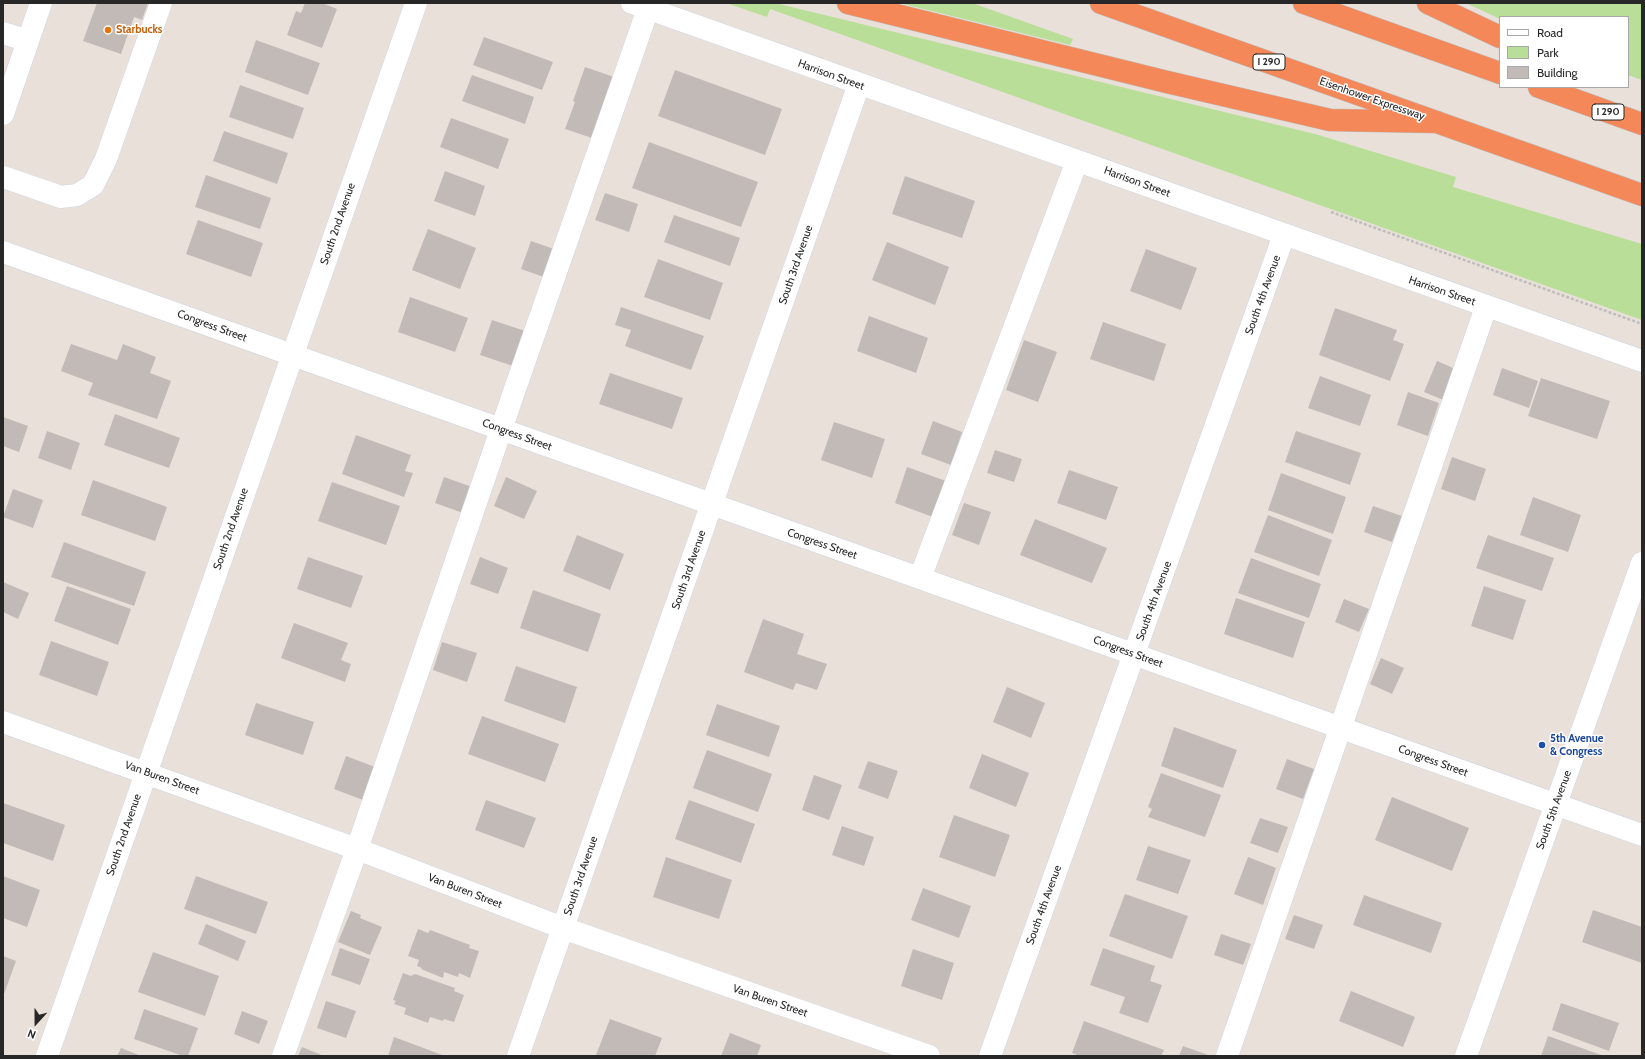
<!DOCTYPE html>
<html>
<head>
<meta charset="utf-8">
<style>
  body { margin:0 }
  #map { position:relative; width:1645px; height:1059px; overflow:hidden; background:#e9e0d9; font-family:Cabin,sans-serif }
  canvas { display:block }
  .frame { position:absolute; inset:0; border:4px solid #272727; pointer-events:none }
  .legend { position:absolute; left:1499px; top:16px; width:130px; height:72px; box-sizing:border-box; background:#fff; border:1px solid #a9a9a9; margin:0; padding:5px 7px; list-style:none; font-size:12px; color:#272727 }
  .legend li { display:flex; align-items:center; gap:8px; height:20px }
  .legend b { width:20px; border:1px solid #a9a9a9 }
  .north { position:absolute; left:16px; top:1003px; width:40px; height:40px; -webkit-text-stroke:3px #fff; paint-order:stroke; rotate:201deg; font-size:11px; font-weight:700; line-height:16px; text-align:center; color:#272727 }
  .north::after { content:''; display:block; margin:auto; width:14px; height:18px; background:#272727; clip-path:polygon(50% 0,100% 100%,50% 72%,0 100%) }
</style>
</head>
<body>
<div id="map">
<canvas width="1645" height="1059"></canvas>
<div class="frame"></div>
<ul class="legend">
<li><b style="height:5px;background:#fff"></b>Road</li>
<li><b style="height:11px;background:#b9de98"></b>Park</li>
<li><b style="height:11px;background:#c1bab6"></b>Building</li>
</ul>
<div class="north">N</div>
</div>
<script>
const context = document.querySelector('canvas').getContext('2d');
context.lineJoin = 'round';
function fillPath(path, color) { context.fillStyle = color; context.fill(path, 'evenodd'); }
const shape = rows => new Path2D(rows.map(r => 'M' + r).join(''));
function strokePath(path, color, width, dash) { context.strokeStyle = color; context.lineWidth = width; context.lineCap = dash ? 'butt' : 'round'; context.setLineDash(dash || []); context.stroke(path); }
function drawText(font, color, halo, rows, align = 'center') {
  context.font = font + ' Cabin,sans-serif'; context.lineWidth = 3; context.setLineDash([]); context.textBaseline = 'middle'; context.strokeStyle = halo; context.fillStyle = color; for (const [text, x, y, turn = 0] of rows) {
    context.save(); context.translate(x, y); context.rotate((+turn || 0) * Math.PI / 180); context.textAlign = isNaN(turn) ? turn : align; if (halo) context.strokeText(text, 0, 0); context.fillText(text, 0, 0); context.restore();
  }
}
const green = shape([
  [726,3,775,3,1315,134,1456,177,1453,187,1642,244,1642,320,770,9,767,17],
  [899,3,972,3,1073,39,1070,45],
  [1466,3,1642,3,1642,80,1628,75,1628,17,1500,17,1500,19]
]);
const building = shape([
  [97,3,148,3,142,20,134,17,121,54,83,41],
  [305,3,322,3,337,9,322,48,287,35,296,11,301,13],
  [484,37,553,62,542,90,473,65],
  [256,40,320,63,308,95,245,72],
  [585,67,614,77,592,138,565,129,575,102,573,101],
  [675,70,782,109,765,155,658,116],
  [472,75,534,97,525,124,462,101],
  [240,85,304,108,293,139,229,117],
  [451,118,509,139,498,169,440,147],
  [224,131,288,153,277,184,213,161],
  [649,142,758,182,741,227,632,188],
  [445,171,485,186,475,216,434,201],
  [206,175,271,198,260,229,195,207],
  [905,176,975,201,962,238,892,214],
  [605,193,638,204,629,232,595,220],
  [674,215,740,238,730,266,664,242],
  [198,220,263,243,251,277,186,254],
  [428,229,476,248,460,289,412,270],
  [531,241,554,249,544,277,521,269],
  [887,242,949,267,935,305,872,280],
  [1146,249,1197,268,1181,310,1130,291],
  [658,259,723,283,710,320,644,297],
  [410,297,468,318,455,352,398,332],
  [621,307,704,336,691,370,625,346,631,330,615,325],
  [1335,308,1397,330,1393,340,1404,344,1390,381,1319,355],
  [869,316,928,338,916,373,857,351],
  [492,320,528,332,516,367,480,355],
  [1103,322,1166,344,1154,381,1090,359],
  [1024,340,1057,352,1038,402,1006,390],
  [71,344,117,360,123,344,156,357,150,373,171,381,157,419,88,395,93,383,61,371],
  [1437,361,1460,371,1448,402,1424,392],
  [1502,368,1538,381,1529,408,1493,395],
  [610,373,683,398,672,429,599,404],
  [1320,376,1371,395,1360,426,1308,408],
  [1541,378,1610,401,1597,439,1528,416],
  [1408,392,1439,403,1428,436,1397,425],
  [115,414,180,438,169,468,104,445],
  [3,417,28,426,19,452,3,446],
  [933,421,962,432,951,465,921,454],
  [834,422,885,439,872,478,821,460],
  [47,431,80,443,71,470,38,458],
  [1296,431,1361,453,1350,485,1285,462],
  [356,435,411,455,405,471,413,473,404,497,342,474],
  [995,450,1022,459,1014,482,987,473],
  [1452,457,1486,469,1475,501,1441,489],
  [907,467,946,481,933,517,895,503],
  [1069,470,1118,487,1106,520,1057,503],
  [1281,473,1346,497,1333,534,1268,510],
  [444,477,472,487,463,513,435,503],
  [506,477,537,491,524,519,494,506],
  [93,480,167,507,155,541,81,515],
  [332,482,400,506,386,545,318,521],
  [13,489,43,500,33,528,3,517],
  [1533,497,1581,515,1568,552,1520,535],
  [964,503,991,512,979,545,952,535],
  [1373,506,1402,516,1392,542,1364,532],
  [1268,515,1332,540,1319,576,1254,552],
  [1035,519,1107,548,1092,583,1020,555],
  [577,535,624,554,610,590,563,571],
  [1488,535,1554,558,1542,591,1476,568],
  [64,542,146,572,134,606,51,577],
  [308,557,363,576,351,608,297,589],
  [480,557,508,568,498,594,470,584],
  [1251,558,1321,584,1309,618,1238,593],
  [3,582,29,593,18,619,3,612],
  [67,586,131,609,118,645,54,621],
  [1484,586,1526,600,1513,640,1471,626],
  [533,590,601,614,588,652,520,628],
  [1236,598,1305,622,1293,658,1224,634],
  [1344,599,1369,609,1359,632,1335,622],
  [763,619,804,634,797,654,827,664,817,690,796,683,793,690,744,672],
  [294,623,348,643,341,660,351,664,345,682,281,658],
  [51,641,109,662,97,696,39,675],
  [442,642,477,653,467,682,433,670],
  [1381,658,1404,668,1392,694,1370,684],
  [516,666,577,687,565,723,504,701],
  [1007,687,1045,703,1031,738,993,722],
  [256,703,314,722,303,755,245,735],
  [717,704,780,726,769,757,706,735],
  [482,716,559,744,545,782,468,754],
  [1174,727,1237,750,1223,788,1161,766],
  [707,750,772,774,758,812,693,788],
  [982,754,1029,773,1016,807,969,788],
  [346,756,375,767,363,800,334,789],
  [1287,759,1314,769,1303,799,1276,789],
  [868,761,898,771,888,799,858,788],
  [1161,773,1221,795,1205,837,1148,817,1152,809,1148,807],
  [814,775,842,785,829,820,802,810],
  [1392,797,1469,828,1452,871,1375,840],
  [486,800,536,818,524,848,475,830],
  [689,800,755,824,741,863,675,839],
  [3,803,65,825,53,861,3,843],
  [954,815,1010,835,995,877,939,857],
  [1260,818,1288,827,1278,853,1250,843],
  [842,826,874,837,864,866,832,855],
  [1148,846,1191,860,1178,894,1136,880],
  [666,857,732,880,719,919,653,897],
  [1248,857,1276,868,1263,905,1234,894],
  [3,876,40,890,27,927,3,918],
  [196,876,268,902,256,934,184,909],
  [923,888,971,906,959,938,911,920],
  [1125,894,1188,916,1172,959,1109,936],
  [1364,895,1442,923,1431,953,1353,925],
  [1593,910,1642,927,1642,963,1582,942],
  [351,911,361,915,360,918,382,927,370,955,338,942],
  [1294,915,1323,925,1314,949,1285,939],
  [206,924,246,941,238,961,198,944],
  [418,929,428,933,430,930,470,945,469,948,479,951,470,978,459,973,458,977,444,972,443,978,421,969,422,968,417,966,419,960,408,956],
  [1221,934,1251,944,1243,965,1214,955],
  [340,948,370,959,360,985,331,975],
  [1103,948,1155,966,1150,981,1162,985,1148,1023,1119,1013,1125,997,1090,985],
  [913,949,954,963,942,1000,901,986],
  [153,952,219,976,205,1016,138,992],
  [3,956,16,961,3,997],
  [403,973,411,976,415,974,455,988,454,991,464,995,454,1022,444,1019,443,1021,430,1017,428,1023,404,1014,406,1008,394,1004,396,1001,393,1000],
  [1351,991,1415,1017,1403,1047,1339,1021],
  [326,1001,356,1011,346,1038,317,1028],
  [1561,1003,1619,1023,1609,1051,1552,1030],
  [144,1009,198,1028,188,1056,183,1056,134,1039],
  [242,1011,268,1021,259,1044,234,1034],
  [610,1019,662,1038,655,1056,596,1055],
  [1084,1021,1164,1050,1161,1056,1080,1056,1072,1053],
  [730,1033,761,1045,757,1056,721,1056],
  [1548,1036,1604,1056,1541,1056],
  [394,1037,445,1056,388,1056],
  [1183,1046,1211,1056,1179,1056],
  [302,1047,324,1056,298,1056],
  [121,1048,141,1056,117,1056]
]);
const path = shape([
  [1331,212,1642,324]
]);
const minor = shape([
  [632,3,1642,361],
  [3,33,28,41],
  [3,114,41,3],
  [3,177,61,197,77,195,93,185,106,159,161,3],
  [3,252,1642,835],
  [920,578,1077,161],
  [3,722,357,849,563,928,929,1056],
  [47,1056,416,3],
  [283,1056,357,849,515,389,648,9],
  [518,1056,859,84],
  [990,1056,1284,235],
  [1227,1056,1486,307],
  [1466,1056,1642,563]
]);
const highway = shape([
  [848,3,1167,82,1330,120,1437,122],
  [1101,3,1642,195],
  [1304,3,1500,73],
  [1428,3,1500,37],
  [1539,87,1642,124]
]);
const markers = [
  [108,30,4,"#e8710a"],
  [1542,745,4,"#1a4fb4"]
];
const shields = [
  [1269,62,32],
  [1608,112,32]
];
const shieldNames = [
  ["I 290",1269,62],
  ["I 290",1608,112]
];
const foodNames = [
  ["Starbucks",116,30]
];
const streetNames = [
  ["Harrison Street",831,75,20],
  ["Eisenhower Expressway",1372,99,19],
  ["Harrison Street",1137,182,20],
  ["South 2nd Avenue",338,224,-71],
  ["South 3rd Avenue",796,265,-71],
  ["Harrison Street",1442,291,19],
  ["South 4th Avenue",1263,295,-70],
  ["Congress Street",212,326,20],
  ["Congress Street",517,435,20],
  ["South 2nd Avenue",231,529,-71],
  ["Congress Street",822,544,19],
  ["South 3rd Avenue",689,570,-71],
  ["South 4th Avenue",1154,601,-70],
  ["Congress Street",1128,652,20],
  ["Congress Street",1433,761,20],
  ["Van Buren Street",162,778,20],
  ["South 5th Avenue",1554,810,-70],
  ["South 2nd Avenue",124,835,-71],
  ["South 3rd Avenue",581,876,-71],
  ["Van Buren Street",465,891,21],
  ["South 4th Avenue",1044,905,-70],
  ["Van Buren Street",770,1001,19]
];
const transitNames = [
  ["5th Avenue",1550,739],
  ["& Congress",1550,752]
];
fillPath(green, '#b9de98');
fillPath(building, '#c1bab6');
strokePath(minor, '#cfd4e0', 23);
strokePath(highway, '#bebebe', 23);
strokePath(path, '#bebebe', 2.5, [3, 2]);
strokePath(minor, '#fff', 22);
strokePath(highway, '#f58859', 22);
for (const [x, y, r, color] of markers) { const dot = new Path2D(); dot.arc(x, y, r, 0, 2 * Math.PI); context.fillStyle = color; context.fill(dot); strokePath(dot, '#fff', 1.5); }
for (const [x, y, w] of shields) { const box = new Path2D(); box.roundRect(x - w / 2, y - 8, w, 16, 3); context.fillStyle = '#fff'; context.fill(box); strokePath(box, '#272727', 1); }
drawText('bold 10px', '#272727', null, shieldNames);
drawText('bold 11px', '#c56008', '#fff', foodNames, 'left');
drawText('11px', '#272727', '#fff', streetNames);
drawText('bold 11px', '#164399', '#fff', transitNames, 'left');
</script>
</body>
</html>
